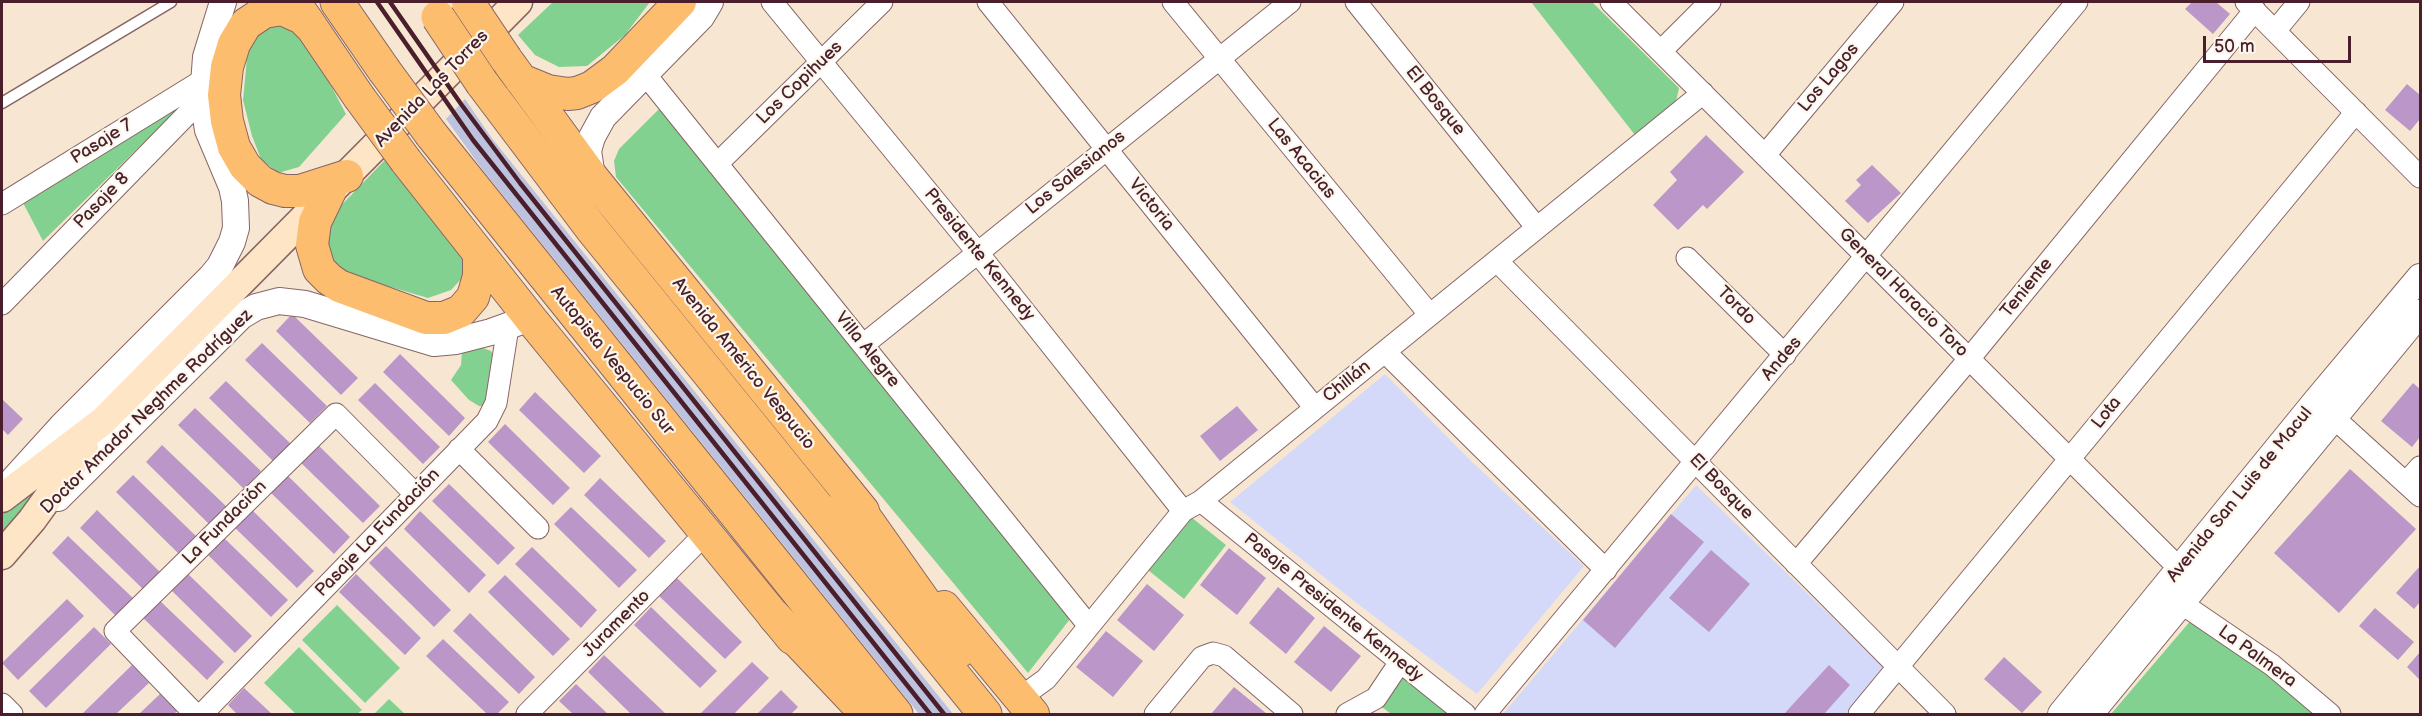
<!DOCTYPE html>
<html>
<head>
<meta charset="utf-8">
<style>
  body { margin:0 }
  #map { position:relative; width:2422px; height:716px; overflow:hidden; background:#f7e7d2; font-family:"Balsamiq Sans",sans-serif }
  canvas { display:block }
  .frame { position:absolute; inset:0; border:3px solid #4a1f2b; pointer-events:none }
  .scale { position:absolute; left:2203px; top:36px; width:148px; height:27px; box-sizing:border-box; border:3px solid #4a1f2b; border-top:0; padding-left:8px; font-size:18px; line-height:21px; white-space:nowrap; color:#4a1f2b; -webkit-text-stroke:4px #fbf7ec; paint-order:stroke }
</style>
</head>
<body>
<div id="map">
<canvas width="2422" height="716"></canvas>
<div class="frame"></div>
<div class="scale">50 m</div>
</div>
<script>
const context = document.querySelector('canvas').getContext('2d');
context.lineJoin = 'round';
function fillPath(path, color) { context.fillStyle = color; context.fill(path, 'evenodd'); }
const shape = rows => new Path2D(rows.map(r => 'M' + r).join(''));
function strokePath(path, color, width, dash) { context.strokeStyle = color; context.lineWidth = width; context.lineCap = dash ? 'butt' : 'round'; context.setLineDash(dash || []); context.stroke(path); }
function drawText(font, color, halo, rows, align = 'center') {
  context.font = font + ' "Balsamiq Sans",sans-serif'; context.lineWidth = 4.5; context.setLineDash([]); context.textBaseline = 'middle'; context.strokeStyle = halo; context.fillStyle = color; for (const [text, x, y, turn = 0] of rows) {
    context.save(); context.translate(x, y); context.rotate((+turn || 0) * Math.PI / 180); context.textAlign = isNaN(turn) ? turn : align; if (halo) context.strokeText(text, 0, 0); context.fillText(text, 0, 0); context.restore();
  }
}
const built = shape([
  [1385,374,1472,462,1584,566,1477,694,1354,601,1230,502],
  [1696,485,1883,667,1845,714,1503,714]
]);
const industrial = shape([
  [465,99,491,137,953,714,919,714,482,169,446,119]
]);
const green = shape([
  [553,2,650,2,625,35,587,66,559,67,535,55,518,35],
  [1531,2,1592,2,1679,88,1675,106,1635,135],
  [273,21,290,21,328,80,346,114,299,167,278,173,261,159,252,136,243,100,247,58,253,37],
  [181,106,43,241,21,199],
  [660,108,1070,619,1028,673,616,177,614,161,619,149],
  [385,160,466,260,464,276,451,290,428,298,357,277,338,267,324,245,327,220],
  [478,346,491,351,496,360,485,406,479,406,469,400,451,380,461,365,462,351],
  [53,480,2,543,2,507],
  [1191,517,1226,545,1184,599,1148,570],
  [337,605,400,668,365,703,302,640],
  [2192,619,2322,714,2111,714],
  [299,647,362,710,357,714,296,714,264,683],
  [1403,673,1455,714,1391,714,1378,704],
  [389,699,405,714,374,714]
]);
const building = shape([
  [2192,2,2216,2,2230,14,2213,34,2185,9],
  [2407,84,2420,95,2420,119,2410,131,2385,110],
  [1706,135,1744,172,1707,209,1703,205,1678,230,1653,205,1677,180,1670,172],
  [1872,165,1901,193,1868,223,1845,201,1861,185,1856,180],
  [292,314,358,378,341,395,276,331],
  [262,343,327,406,310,423,245,360],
  [400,354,465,418,449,436,383,372],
  [226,381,291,444,274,462,209,398],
  [375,383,440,447,423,464,358,400],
  [2413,383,2420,389,2420,437,2412,447,2381,421],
  [535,392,601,456,584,473,519,410],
  [2,399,23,419,8,435,2,429],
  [1237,406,1258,430,1220,461,1200,436],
  [195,408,261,471,244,489,178,425],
  [505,424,570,488,553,505,488,442],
  [315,442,380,506,363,523,298,460],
  [162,445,228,508,211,526,146,462],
  [2350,469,2416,529,2339,613,2274,553],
  [285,473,350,537,334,554,268,490],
  [133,475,198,538,181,556,116,492],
  [600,478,666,541,649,558,584,495],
  [449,484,515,548,498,565,432,501],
  [249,507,314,571,297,588,232,525],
  [571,507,637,570,619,588,554,524],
  [97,510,162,574,145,591,80,528],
  [420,511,486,575,469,593,404,529],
  [1671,514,1704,542,1615,648,1583,620],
  [68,536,134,599,117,617,52,553],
  [222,536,288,600,271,617,206,553],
  [386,546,451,610,434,627,369,563],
  [532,547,597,610,581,628,515,564],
  [1229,548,1266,578,1237,615,1200,585],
  [1711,550,1750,584,1709,632,1669,598],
  [2420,566,2420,602,2414,609,2396,593],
  [186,572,252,636,235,653,170,589],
  [356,574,421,638,405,655,339,592],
  [505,575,570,639,553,656,488,592],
  [677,578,742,642,725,659,659,596],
  [1147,584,1184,615,1154,651,1117,620],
  [1278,587,1315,618,1286,654,1249,623],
  [67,599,84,616,18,680,2,663],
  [158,599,224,662,207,680,141,616],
  [651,607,717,671,700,688,634,625],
  [2375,608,2414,642,2398,660,2359,626],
  [470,613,535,677,519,694,453,631],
  [1324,626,1361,656,1331,692,1294,662],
  [94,627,111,644,46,708,29,691],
  [1106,631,1143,661,1113,697,1076,667],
  [443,639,509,702,497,714,487,714,426,656],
  [2420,652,2420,680,2407,667],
  [604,655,666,714,631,714,588,672],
  [2004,657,2042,692,2022,713,1984,679],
  [752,662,769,678,734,714,700,714],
  [132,665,149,683,116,714,82,714],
  [1829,665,1850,685,1824,714,1784,714],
  [576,684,608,714,573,714,559,701],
  [1234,687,1267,714,1211,714],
  [244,688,272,714,237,714,228,705],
  [781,690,798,707,791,714,757,714],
  [160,694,177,711,174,714,139,714]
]);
const service = shape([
  [2,103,171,2]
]);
const minor = shape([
  [772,2,978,253,1183,511],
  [988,2,1315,408],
  [1173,2,1430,315],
  [1356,2,1537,228],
  [1611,2,2190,579],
  [2246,2,2420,177],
  [2275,31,2299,2],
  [1661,51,1710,2],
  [645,74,1089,626],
  [1765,155,1893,2],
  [717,164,882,2],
  [2,204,203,80],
  [1687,258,1785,355],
  [1497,261,1945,714],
  [2,304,203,98],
  [863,345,1290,2],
  [1385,352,1606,570],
  [2323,408,2420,496],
  [459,449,538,528],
  [2406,483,2420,467],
  [1201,501,1465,714],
  [1796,564,1969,359,2255,10],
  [2181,603,2272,665,2330,714],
  [1020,698,1046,679,1183,511,1201,501,1703,93],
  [2,704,12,714],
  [195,714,115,631,336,414,415,494],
  [202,714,487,421,496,403,508,327],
  [527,714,706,533],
  [1155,714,1202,657,1213,653,1224,656,1292,714],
  [1347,714,1376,698,1400,662],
  [1485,714,2077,2],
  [1859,714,2356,112]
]);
const tertiary = shape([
  [592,177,588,151,592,137,603,117,701,17,710,2],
  [14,479,63,425,211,277,220,266,232,242,236,228,235,201,232,187,208,130,203,98,206,57,223,2],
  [58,498,241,316,256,307,279,301,305,304,434,343,456,341,491,332,530,318],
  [2061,714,2316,401,2420,277],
  [2090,714,2420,313]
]);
const secondary = shape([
  [2,498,103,421,518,2],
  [2,555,32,520,84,448]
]);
const primary = shape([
  [300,10,359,97],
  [312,28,302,18,282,9,264,12,246,24,234,44,227,67,224,95,227,121,234,147,245,166,260,181,273,188,285,191,300,191,347,176],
  [506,59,592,177,863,511],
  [521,80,548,91,568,94,577,93,592,87,615,70,680,2],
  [406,161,530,318,792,638],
  [330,191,315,222,312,245,319,269,329,279,339,286,426,318,444,318,461,311,473,297,479,276,479,254],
  [944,607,1033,714]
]);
const motorway = shape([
  [337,2,384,70],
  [482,83,592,229,985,714],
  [431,134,896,714],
  [846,491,959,651],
  [775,617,867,714]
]);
const rail = shape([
  [377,2,473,140,930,714],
  [390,2,461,104,520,183,944,714]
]);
const primaryBridge = shape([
  [468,2,506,59],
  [359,97,406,161]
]);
const motorwayBridge = shape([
  [438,17,482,83],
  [384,70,431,134]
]);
const streetNames = [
  ["Los Lagos",1829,78,-50],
  ["Los Copihues",800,83,-44],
  ["Avenida Las Torres",432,89,-46],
  ["El Bosque",1435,101,51],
  ["Pasaje 7",102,142,-32],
  ["Las Acacias",1301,159,51],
  ["Los Salesianos",1076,173,-39],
  ["Pasaje 8",102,201,-46],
  ["Victoria",1151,205,51],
  ["Presidente Kennedy",979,255,51],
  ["Teniente",2027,288,-51],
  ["General Horacio Toro",1903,293,45],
  ["Tordo",1736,306,45],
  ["Villa Alegre",867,350,51],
  ["Andes",1782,359,-50],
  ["Autopista Vespucio Sur",612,361,51],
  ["Avenida Américo Vespucio",743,364,51],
  ["Chillán",1347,382,-39],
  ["Doctor Amador Neghme Rodríguez",147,412,-44],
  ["Lota",2107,413,-51],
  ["El Bosque",1721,487,46],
  ["Avenida San Luis de Macul",2240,495,-51],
  ["La Fundación",225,523,-45],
  ["Pasaje La Fundación",378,533,-46],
  ["Pasaje Presidente Kennedy",1333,608,39],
  ["Juramento",617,624,-45],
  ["La Palmera",2257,657,36]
];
fillPath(built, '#d4d8f9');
fillPath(industrial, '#bdc3de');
fillPath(green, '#83d190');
fillPath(building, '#bb97c9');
strokePath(service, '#876565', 13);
strokePath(minor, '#876565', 23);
strokePath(tertiary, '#876565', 28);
strokePath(secondary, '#876565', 31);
strokePath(primary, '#876565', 34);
strokePath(motorway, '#876565', 35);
strokePath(service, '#fff', 10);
strokePath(minor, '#fff', 21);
strokePath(tertiary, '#fff', 26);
strokePath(secondary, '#fee5c5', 28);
strokePath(primary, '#fcbd6f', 32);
strokePath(motorway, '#fcbd6f', 33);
strokePath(rail, '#4a1f2b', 4.5);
strokePath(primaryBridge, '#876565', 34, []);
strokePath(motorwayBridge, '#876565', 35, []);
strokePath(primaryBridge, '#fcbd6f', 32);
strokePath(motorwayBridge, '#fcbd6f', 33);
drawText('18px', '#4a1f2b', '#fbf7ec', streetNames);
</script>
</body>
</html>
